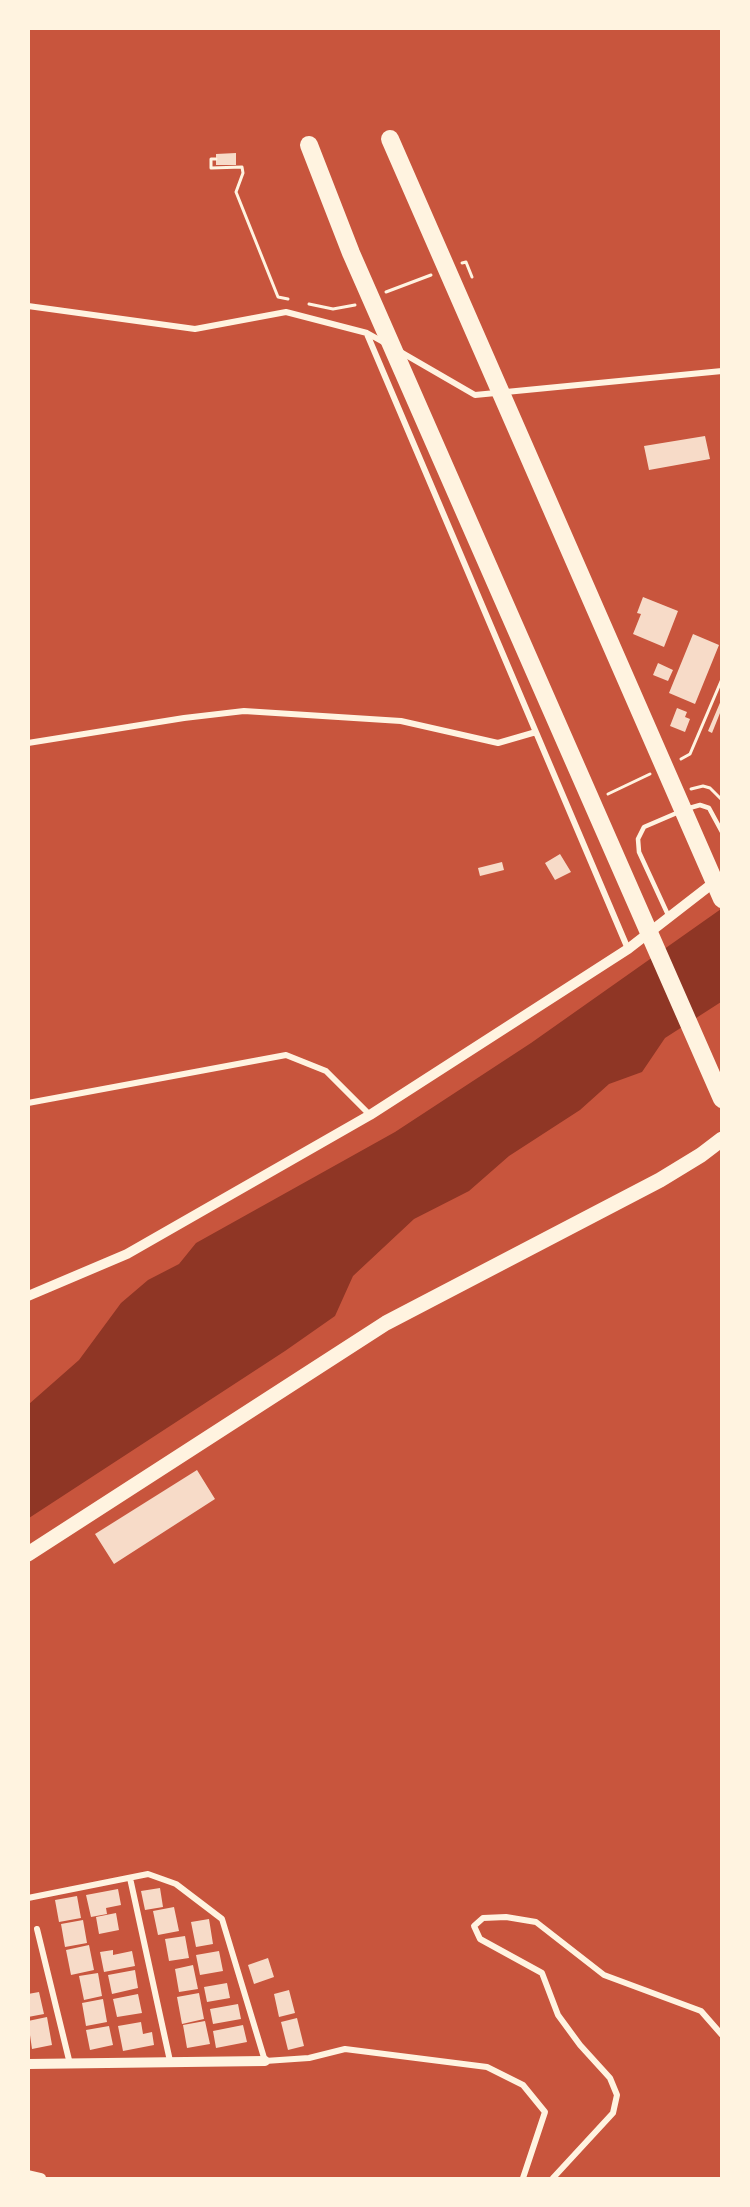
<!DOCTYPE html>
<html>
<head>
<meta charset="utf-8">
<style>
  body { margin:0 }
  #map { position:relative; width:750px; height:2207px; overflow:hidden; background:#c8553d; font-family:"Varela Round",sans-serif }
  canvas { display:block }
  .frame { position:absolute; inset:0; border:30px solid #fff3e0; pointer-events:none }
</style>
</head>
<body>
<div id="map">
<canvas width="750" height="2207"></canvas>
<div class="frame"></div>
</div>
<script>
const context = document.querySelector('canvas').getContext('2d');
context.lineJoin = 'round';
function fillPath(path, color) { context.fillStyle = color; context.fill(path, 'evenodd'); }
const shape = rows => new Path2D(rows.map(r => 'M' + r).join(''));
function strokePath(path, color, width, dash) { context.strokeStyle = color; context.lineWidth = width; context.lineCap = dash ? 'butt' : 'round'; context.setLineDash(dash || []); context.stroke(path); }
const water = shape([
  [721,909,721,1002,665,1038,642,1072,609,1084,580,1110,509,1156,469,1191,414,1219,353,1276,335,1316,285,1351,29,1518,29,1404,79,1360,121,1303,148,1280,179,1264,196,1243,395,1132,531,1043]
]);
const building = shape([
  [236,153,236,165,216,165,216,154],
  [705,436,710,459,649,470,644,446],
  [643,597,678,611,664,647,633,634,641,614,637,613],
  [693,634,719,645,695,704,669,693],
  [658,663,673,670,668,681,653,675],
  [722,698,722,708,712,733,708,731],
  [677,708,687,712,685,717,690,719,685,732,670,726],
  [560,854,571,872,555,880,545,863],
  [502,862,504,870,480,876,478,868],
  [197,1470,215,1499,114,1564,95,1534],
  [160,1888,163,1907,145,1910,141,1891],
  [118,1889,121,1905,106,1908,107,1914,91,1917,86,1895],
  [77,1896,81,1918,59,1922,55,1900],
  [174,1907,179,1931,158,1935,153,1911],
  [116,1913,119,1930,99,1934,96,1917],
  [209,1919,213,1944,196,1947,191,1922],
  [83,1920,87,1943,65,1947,61,1924],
  [185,1936,189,1958,169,1961,165,1939],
  [89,1945,94,1970,71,1975,66,1950],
  [113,1950,113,1955,132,1951,135,1966,104,1972,100,1952],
  [219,1951,223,1971,200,1975,196,1955],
  [268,1958,274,1977,254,1984,248,1965],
  [193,1965,198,1989,179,1992,175,1969],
  [135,1970,138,1988,112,1994,108,1975],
  [98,1973,102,1996,84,2000,79,1976],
  [227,1983,230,1998,207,2002,204,1987],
  [289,1990,295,2013,279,2017,274,1994],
  [39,1992,44,2014,28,2017,28,1994],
  [199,1993,204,2019,182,2024,177,1997],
  [138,1994,142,2013,117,2017,113,1999],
  [103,1999,107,2022,86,2026,82,2003],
  [238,2004,241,2019,213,2024,210,2009],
  [47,2017,52,2045,32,2049,28,2021],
  [297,2018,304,2046,288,2050,281,2022],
  [205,2021,210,2044,187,2048,183,2025],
  [141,2022,143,2034,152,2032,154,2045,123,2051,118,2026],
  [243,2025,247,2042,216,2048,213,2031],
  [109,2026,113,2045,90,2050,86,2030]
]);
const path = shape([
  [216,159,211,159,211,168,242,167,243,173,236,192,278,297,288,299],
  [462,263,466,262,472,277],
  [386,292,431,275],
  [309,304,333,309,355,305],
  [681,759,690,754,722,679],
  [691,789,703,786,710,788,722,800],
  [608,794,650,774]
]);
const service = shape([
  [686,809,700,805,709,808,722,832],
  [669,917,639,852,638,839,644,827,679,812]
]);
const minor = shape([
  [28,306,195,329,286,312,367,333,385,343],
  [367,334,628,949],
  [399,351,475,395,722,371],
  [28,743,184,718,244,711,401,721,498,743,536,732],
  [28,1103,286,1055,326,1071,370,1115],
  [130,1878,170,2061],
  [28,1898,148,1874,176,1884,222,1919,265,2061,309,2058,345,2049,487,2067,523,2085,545,2112,523,2178],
  [37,1929,70,2064],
  [553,2178,613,2113,617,2095,610,2078,580,2045,558,2015,542,1973,480,1939,474,1926,483,1918,506,1917,536,1922,604,1975,701,2011,722,2035]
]);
const tertiary = shape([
  [28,1296,127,1254,370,1115,628,949,717,880],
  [28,2064,265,2061],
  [28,2175,41,2178]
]);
const primary = shape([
  [28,1554,386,1323,660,1180,701,1155,722,1139]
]);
const motorway = shape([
  [390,139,722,899],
  [309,145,351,253,722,1099]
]);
fillPath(water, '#8f3625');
fillPath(building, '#f7dbc8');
strokePath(path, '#fff3e0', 3);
strokePath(service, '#fff3e0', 4.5);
strokePath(minor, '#fff3e0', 6);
strokePath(tertiary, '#fff3e0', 10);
strokePath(primary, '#fff3e0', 15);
strokePath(motorway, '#fff3e0', 18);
</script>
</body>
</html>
